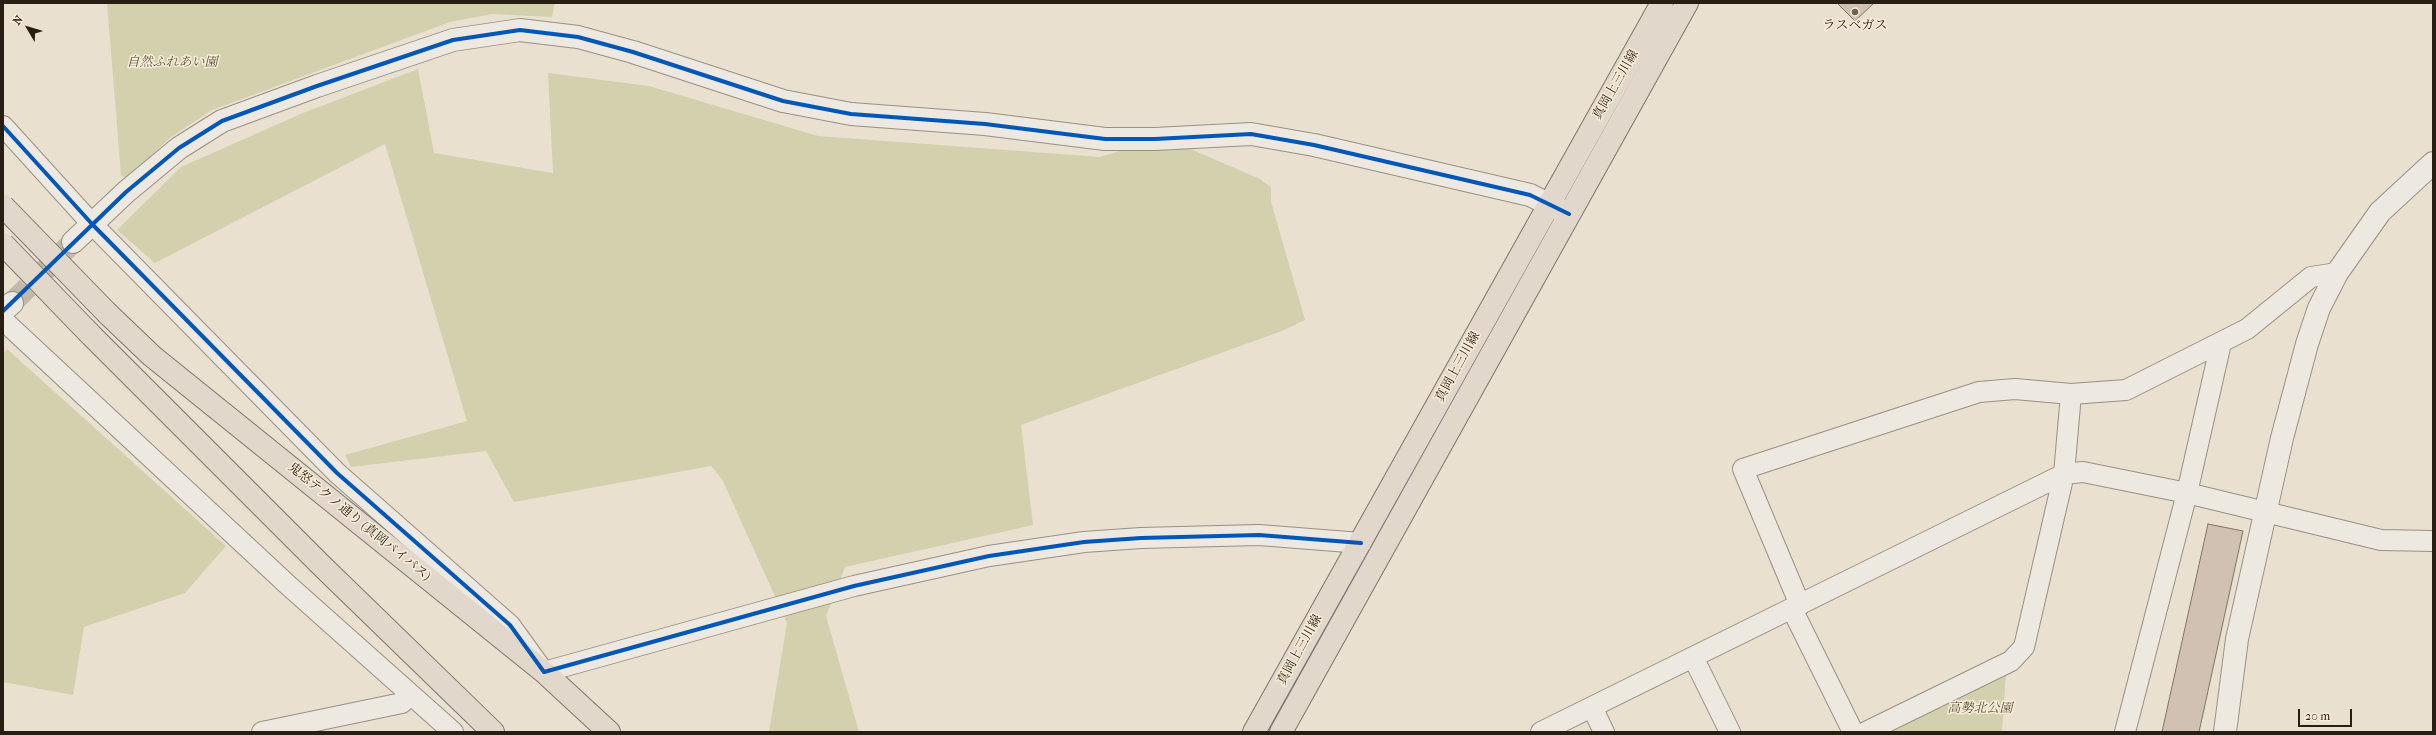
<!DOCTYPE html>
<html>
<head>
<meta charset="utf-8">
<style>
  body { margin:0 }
  #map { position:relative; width:2436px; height:735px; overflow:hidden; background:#eae0cf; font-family:"IM FELL French Canon",serif }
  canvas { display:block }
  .frame { position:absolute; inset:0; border:4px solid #281e13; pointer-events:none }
  .north { position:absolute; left:8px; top:8px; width:40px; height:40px; -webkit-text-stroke:3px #f9edd8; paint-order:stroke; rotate:308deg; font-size:11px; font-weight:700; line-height:16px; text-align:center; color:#281e13 }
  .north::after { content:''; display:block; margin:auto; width:14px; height:18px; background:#281e13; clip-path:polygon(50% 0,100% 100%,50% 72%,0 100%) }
  .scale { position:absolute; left:2298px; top:709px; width:54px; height:18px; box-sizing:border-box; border:2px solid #281e13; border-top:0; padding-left:5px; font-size:12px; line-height:14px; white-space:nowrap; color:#281e13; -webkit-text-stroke:3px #f9edd8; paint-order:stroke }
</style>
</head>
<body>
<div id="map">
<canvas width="2436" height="735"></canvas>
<div class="frame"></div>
<div class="north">N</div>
<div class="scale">20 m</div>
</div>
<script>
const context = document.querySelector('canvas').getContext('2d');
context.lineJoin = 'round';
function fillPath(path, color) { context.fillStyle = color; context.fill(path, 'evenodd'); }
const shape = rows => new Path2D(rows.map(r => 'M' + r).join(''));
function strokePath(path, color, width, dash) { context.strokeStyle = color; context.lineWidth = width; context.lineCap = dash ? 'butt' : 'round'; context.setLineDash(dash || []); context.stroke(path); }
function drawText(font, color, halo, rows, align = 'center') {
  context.font = font + ' "IM FELL French Canon","Noto Serif JP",serif'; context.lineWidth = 3; context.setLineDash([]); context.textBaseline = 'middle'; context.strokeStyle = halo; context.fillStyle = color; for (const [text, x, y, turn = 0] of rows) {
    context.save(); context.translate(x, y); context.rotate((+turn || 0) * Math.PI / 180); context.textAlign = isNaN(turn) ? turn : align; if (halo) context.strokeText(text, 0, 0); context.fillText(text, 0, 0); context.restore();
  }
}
const green = shape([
  [107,3,555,3,552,17,492,14,450,22,212,110,171,137,126,179,121,175],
  [418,69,434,153,553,173,548,73,649,86,818,136,1100,157,1165,138,1260,179,1271,187,1271,202,1305,320,1282,331,1021,425,1033,525,845,567,826,616,859,732,769,732,787,623,722,479,711,466,514,502,486,451,351,467,345,455,467,421,385,144,155,263,117,230,181,167,303,113],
  [7,349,226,546,185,593,84,627,73,695,3,682,3,353],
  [2006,673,2002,732,1878,732]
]);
const building = shape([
  [1837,3,1874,3,1855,21,1837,3],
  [2208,524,2243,531,2199,732,2162,732,2208,524]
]);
const tertiaryTunnel = shape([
  [12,303,73,242]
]);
const minor = shape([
  [3,126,92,224,337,473,510,625,544,672,854,586,989,556,1084,542,1141,538,1259,535,1361,543],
  [3,320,289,586,453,732],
  [1800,605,1743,469,1979,392,2015,389,2071,394,2126,390,2247,329,2311,277,2337,273],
  [1792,609,1853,732],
  [1693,657,1730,732],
  [1592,707,1604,732],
  [262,732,402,703,408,694],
  [1541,732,2064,474,2083,472,2187,493,2381,540,2433,541],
  [1866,732,2011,661,2024,647,2064,474,2071,394],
  [2125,732,2187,493,2221,343]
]);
const tertiary = shape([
  [73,242,126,192,179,148,222,121,317,86,453,40,520,30,578,37,633,52,783,101,851,114,985,124,1105,139,1155,139,1251,134,1314,145,1530,195,1566,213],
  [3,311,12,303],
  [2225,732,2237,639,2282,438,2307,344,2319,308,2337,273,2380,212,2433,163]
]);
const primary = shape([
  [1254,732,1662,3],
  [1281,732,1687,3]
]);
const trunk = shape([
  [108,314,152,356,544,672,609,732],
  [89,333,322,566,493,732]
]);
const trunkBridge = shape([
  [3,206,108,314],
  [3,244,89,333]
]);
const cycleway = shape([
  [3,126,92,224,337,473,510,625,544,672,854,586,989,556,1084,542,1141,538,1259,535,1361,543],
  [3,311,126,192,179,148,222,121,317,86,453,40,520,30,578,37,633,52,783,101,851,114,985,124,1105,139,1155,139,1251,134,1314,145,1530,195,1569,214]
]);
const markers = [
  [1855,12,4,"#6c6255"]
];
const poiNames = [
  ["ラスベガス",1855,26]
];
const parkNames = [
  ["自然ふれあい園",172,63],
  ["高勢北公園",1980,709]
];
const streetNames = [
  ["真岡上三川線",1616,85,-60],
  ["真岡上三川線",1458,367,-61],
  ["鬼怒テクノ通り (真岡バイパス)",359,522,39],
  ["真岡上三川線",1300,650,-61]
];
fillPath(green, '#d3d0ad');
fillPath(building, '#d0c1b2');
strokePath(building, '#7b756b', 1);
strokePath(tertiaryTunnel, '#c3b9a9', 22, [22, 11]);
strokePath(minor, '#979085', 22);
strokePath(tertiary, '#979085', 24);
strokePath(primary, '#7b756b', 24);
strokePath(trunk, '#7b756b', 24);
strokePath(minor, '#ede8e0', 20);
strokePath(tertiary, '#ede8e0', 22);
strokePath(primary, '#e1d8cb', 22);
strokePath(trunk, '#e1d8cb', 22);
strokePath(trunkBridge, '#7b756b', 24, []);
strokePath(trunkBridge, '#e1d8cb', 22);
strokePath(cycleway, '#0057b8', 4);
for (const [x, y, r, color] of markers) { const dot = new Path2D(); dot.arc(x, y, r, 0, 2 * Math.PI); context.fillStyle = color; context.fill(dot); strokePath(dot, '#f9edd8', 1.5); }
drawText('13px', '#281e13', '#f9edd8', poiNames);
drawText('italic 13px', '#565039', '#f9edd8', parkNames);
drawText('13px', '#281e13', '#f9edd8', streetNames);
</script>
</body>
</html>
